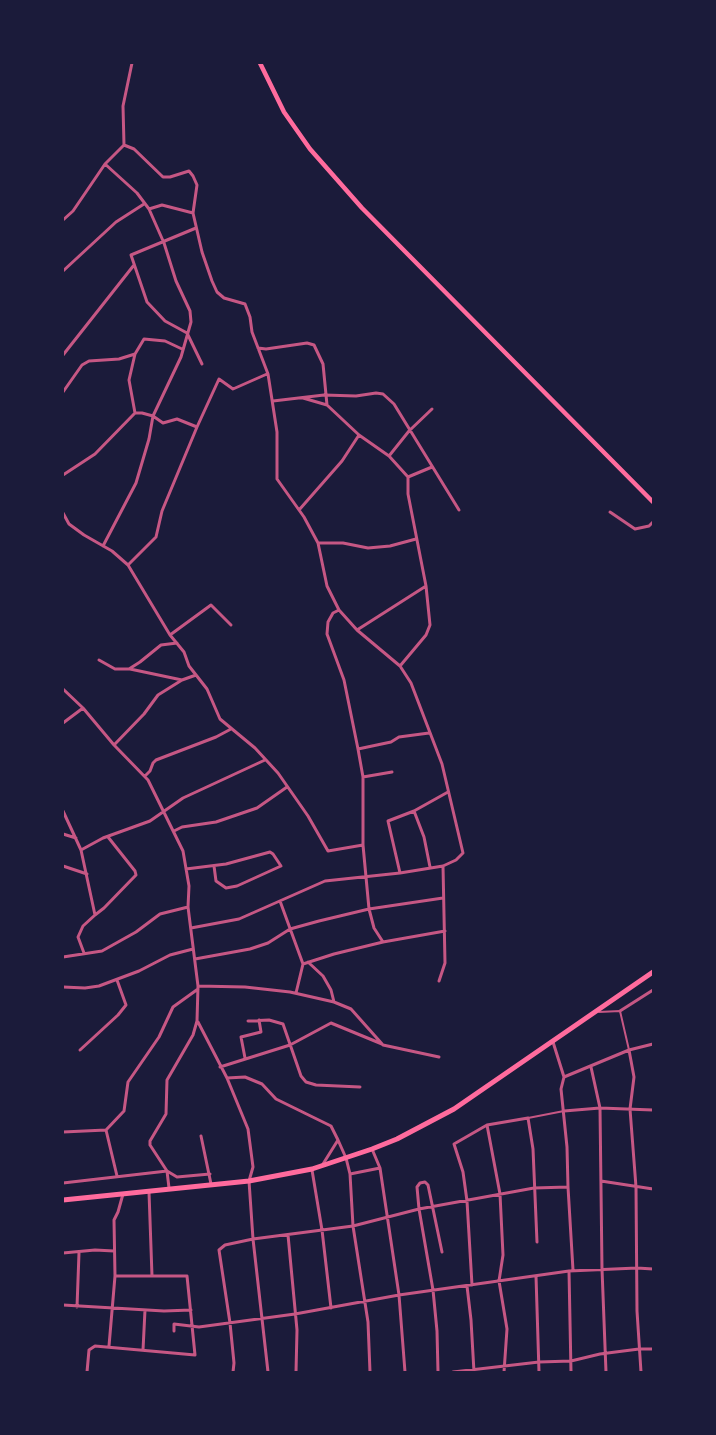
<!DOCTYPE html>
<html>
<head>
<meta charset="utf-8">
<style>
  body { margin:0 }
  #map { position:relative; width:716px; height:1435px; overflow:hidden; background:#1b1b3a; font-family:"Public Sans",sans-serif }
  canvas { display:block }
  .frame { position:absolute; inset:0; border:64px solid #1b1b3a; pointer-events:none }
</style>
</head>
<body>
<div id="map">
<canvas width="716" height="1435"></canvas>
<div class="frame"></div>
</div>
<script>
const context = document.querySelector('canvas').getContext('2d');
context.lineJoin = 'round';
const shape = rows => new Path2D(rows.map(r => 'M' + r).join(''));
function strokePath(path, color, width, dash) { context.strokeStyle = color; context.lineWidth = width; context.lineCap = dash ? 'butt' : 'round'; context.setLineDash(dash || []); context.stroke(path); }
const pedestrian = shape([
  [599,1012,620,1011,629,1050],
  [528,1118,564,1111]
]);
const minor = shape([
  [124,145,134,149,163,177,170,177,189,171,193,176,197,185,193,213,202,252,212,281,217,292,224,298,245,304,250,317,252,332,268,374,277,432,277,479,304,517,318,543,327,586,339,610,357,630,400,666,411,683,442,764,463,853,456,860,443,866,400,873,325,881,239,919,191,928],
  [149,209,162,205,193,213],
  [63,220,73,211,105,164,124,145,123,106,132,63],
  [196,228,131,255,147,302,165,321,187,333,202,364],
  [63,271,116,222,144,204],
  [258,348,266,349,307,343,314,345,323,364,327,405],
  [63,355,134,265],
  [63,392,82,365,89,361,119,359,135,354,144,339,165,341,182,349],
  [303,398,327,405,359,435,389,456,408,477,408,494,426,586,430,625,426,635,400,666],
  [273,401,324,395,356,396,376,393,383,394,394,404,459,510],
  [135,413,129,380,135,354],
  [389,456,409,431,432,409],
  [63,475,95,454,135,413,142,413,153,416,163,423,177,419,197,427],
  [408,477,432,467],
  [299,510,342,461,359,435],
  [610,512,635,529,649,526,653,522],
  [63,513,69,524,84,535,112,551,128,565,170,635,184,652,189,666,207,689,220,719,255,748,278,773,308,816,328,851,363,845],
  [318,543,343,543,368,548,390,546,416,539],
  [103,546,136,483,149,439,153,416,181,357,191,322,190,311,176,281,164,243,149,209,137,193,105,164],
  [128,565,156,537,162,511,197,427,219,379,233,389,267,374],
  [339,610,333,613,328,622,327,634,344,680,358,749,363,777,363,845,369,909,374,928,383,942],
  [357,630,426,586],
  [170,635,211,605,231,625],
  [99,660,115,669,129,669,140,662,161,645,177,643],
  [130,669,182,680,196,675],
  [63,689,83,708,114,745,148,780,183,851,189,886,188,907,198,986,197,1021,193,1035,167,1080,166,1114,150,1141,150,1145,167,1171,169,1188],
  [63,723,83,708],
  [114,745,144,714,158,695,182,680],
  [358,749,391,742,399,737,429,733],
  [145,776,150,771,153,763,156,760,216,737,231,729],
  [363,777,392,772],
  [63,811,81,850,95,915,83,926,78,937,84,953],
  [414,811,424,837,430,867],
  [174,831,182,827,216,822,257,808,287,787],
  [63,834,76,838],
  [81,850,103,838,150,821,183,798,265,760],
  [63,866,87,874],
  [186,869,226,864,270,852,273,854,281,866,237,886,226,888,216,881,214,866],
  [400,873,388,821,414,811,448,792],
  [280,901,303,964,296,993],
  [95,915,104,908,136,875,135,871,108,837],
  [63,957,102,951,136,932,160,914,188,907],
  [195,959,250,949,268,943,290,929,319,921,369,909,443,898],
  [308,962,323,976,331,990,334,1002],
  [303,964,334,954,383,942,445,931],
  [439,981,445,963,443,866],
  [198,986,245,987,290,992,334,1002,351,1009,383,1045,439,1057],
  [63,987,85,988,99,986,139,971,170,955,193,949],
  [620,1011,653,990],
  [248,1021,269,1020,283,1024,301,1076,306,1082,316,1085,360,1087],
  [198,1022,227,1078,248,1129,253,1167,249,1181,253,1239,268,1372],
  [553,1042,564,1077,561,1089,567,1147,568,1187,573,1270],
  [80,1050,118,1015,126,1005,117,980],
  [629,1050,634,1077,630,1109,636,1187,637,1311,641,1372],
  [245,1058,241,1037,261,1032,259,1020],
  [220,1067,290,1045,331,1023,382,1044],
  [591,1067,600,1108,602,1269,606,1372],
  [564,1077,629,1050,653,1044],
  [227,1078,245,1077,262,1084,276,1099,331,1126,338,1140,346,1158,350,1174,353,1226,368,1322,370,1372],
  [564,1111,600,1108,653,1110],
  [487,1125,500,1194,503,1255,499,1281,507,1329,504,1372],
  [106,1130,117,1176],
  [63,1132,106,1130,124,1111,128,1082,159,1037,173,1007,198,989],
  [201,1136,211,1184],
  [372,1149,380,1168,399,1295,405,1372],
  [323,1164,338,1140],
  [312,1170,322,1230,331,1308],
  [350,1174,380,1168],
  [601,1181,653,1189],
  [63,1183,167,1171,177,1177,210,1174],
  [149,1192,152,1276],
  [288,1235,297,1330,296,1372],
  [63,1253,95,1250,114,1251],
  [569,1271,571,1372],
  [536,1276,539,1372],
  [472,1285,467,1201,463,1172,454,1144,487,1125,528,1118,533,1149,537,1242],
  [467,1286,471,1320,474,1372],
  [63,1305,164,1311,191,1310],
  [77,1307,79,1253],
  [174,1331,174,1324,199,1327,295,1314,399,1295,569,1271,637,1268,653,1269],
  [109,1346,115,1276,114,1220,118,1212,123,1194],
  [143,1350,145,1310],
  [87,1372,89,1350,95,1346,195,1355,187,1276,115,1276],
  [233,1372,234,1363,230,1323,219,1250,225,1245,253,1239,353,1226,419,1209,534,1188,568,1187],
  [438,1372,437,1331,433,1290,419,1209,417,1187,420,1183,425,1182,428,1185,442,1252],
  [453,1372,539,1362,571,1361,600,1354,639,1349,653,1349]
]);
const primary = shape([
  [260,63,284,112,310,149,362,208,653,502]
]);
const trunk = shape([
  [63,1200,249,1181,312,1169,372,1149,397,1139,454,1109,653,972]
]);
strokePath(pedestrian, '#c65784', 2);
strokePath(minor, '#c65784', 3);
strokePath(primary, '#ff6b9d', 4.5);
strokePath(trunk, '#ff6b9d', 5);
</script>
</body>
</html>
